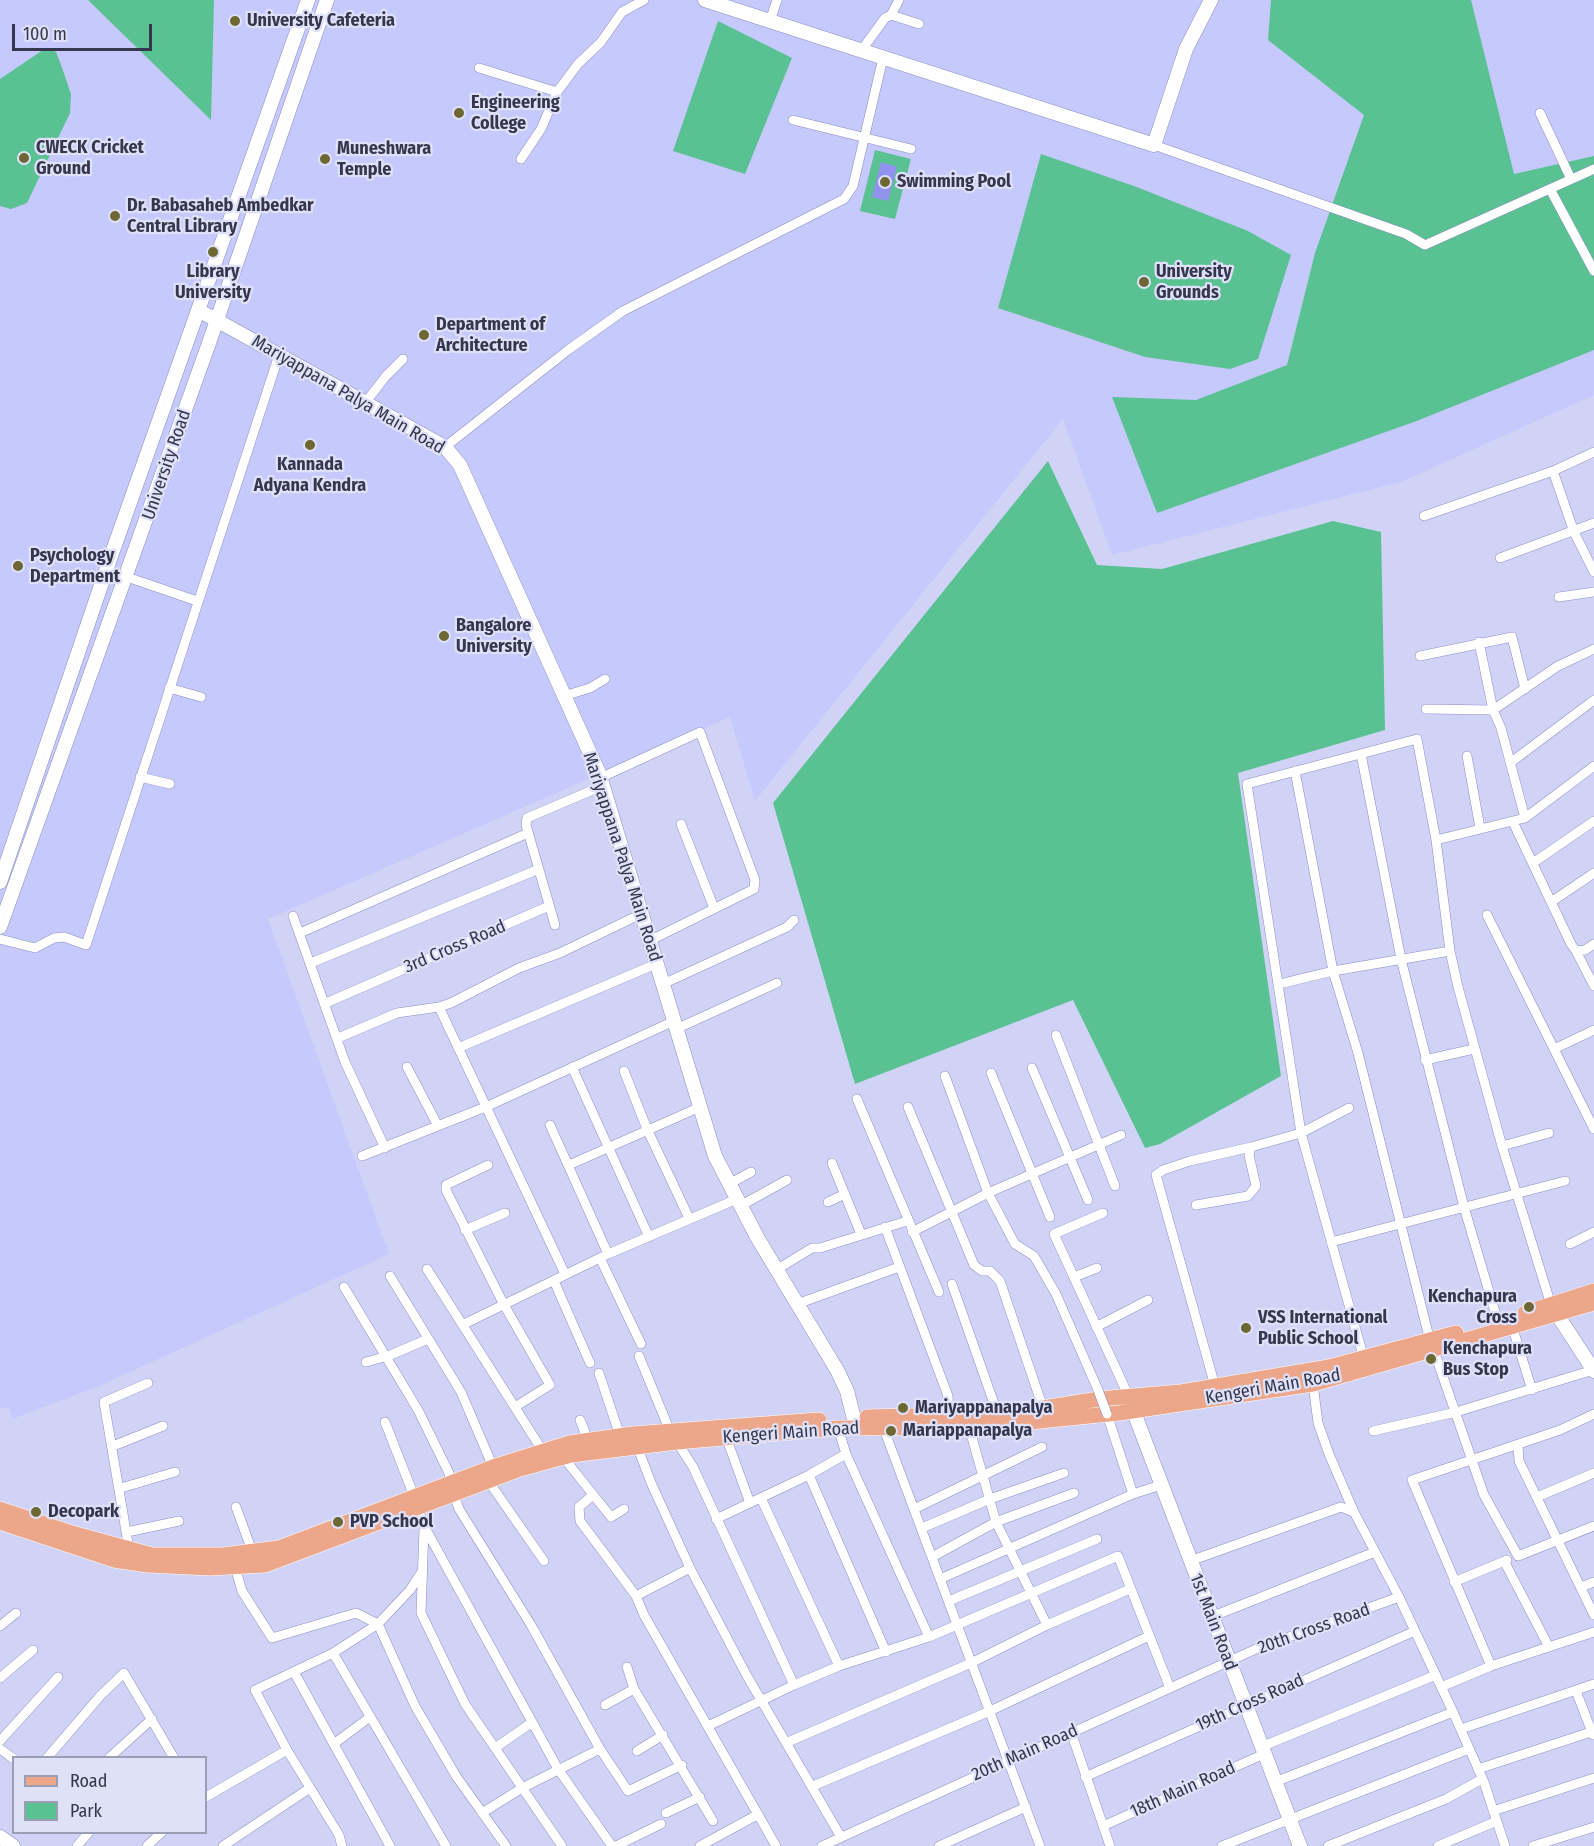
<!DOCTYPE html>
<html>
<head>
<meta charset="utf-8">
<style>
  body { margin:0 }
  #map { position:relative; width:1594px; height:1846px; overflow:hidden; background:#d1d3f6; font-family:"Fira Sans Condensed",sans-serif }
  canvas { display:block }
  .legend { position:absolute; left:12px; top:1756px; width:195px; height:78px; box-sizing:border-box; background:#dfe1f9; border:2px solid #9b9db5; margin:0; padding:8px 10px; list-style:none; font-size:18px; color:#36374e }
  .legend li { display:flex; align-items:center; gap:12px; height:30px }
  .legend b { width:30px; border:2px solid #9b9db5 }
  .scale { position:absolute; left:12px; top:24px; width:140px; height:27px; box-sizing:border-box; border:3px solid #36374e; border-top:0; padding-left:8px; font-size:18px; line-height:21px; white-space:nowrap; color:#36374e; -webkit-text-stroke:4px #dfe1f9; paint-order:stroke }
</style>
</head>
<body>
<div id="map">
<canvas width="1594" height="1846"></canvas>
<ul class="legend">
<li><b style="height:8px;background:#eca78b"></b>Road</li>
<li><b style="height:16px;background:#59c192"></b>Park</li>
</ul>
<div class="scale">100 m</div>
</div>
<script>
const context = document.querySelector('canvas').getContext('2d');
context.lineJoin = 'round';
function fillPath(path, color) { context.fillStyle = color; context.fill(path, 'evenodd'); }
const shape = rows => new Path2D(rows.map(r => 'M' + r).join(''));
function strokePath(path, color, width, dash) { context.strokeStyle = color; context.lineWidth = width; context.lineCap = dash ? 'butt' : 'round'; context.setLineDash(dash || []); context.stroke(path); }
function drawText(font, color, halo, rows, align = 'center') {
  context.font = font + ' "Fira Sans Condensed",sans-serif'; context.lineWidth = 4.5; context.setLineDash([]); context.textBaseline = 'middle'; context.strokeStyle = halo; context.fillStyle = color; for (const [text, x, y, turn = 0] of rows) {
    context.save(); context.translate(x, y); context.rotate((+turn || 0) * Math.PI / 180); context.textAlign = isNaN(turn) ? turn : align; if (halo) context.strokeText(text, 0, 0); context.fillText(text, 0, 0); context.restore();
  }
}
const built = shape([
  [0,0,1594,0,1594,395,1401,482,1112,555,1063,419,755,801,730,717,268,919,389,1254,99,1386,12,1419,9,1407,0,1409]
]);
const green = shape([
  [88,0,214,0,211,120],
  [1271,0,1471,0,1514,174,1594,156,1594,350,1414,422,1157,513,1112,397,1196,400,1287,365,1315,253,1364,115,1268,40],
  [718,21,792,58,745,174,673,151],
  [46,48,56,52,60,62,71,94,70,113,27,203,11,209,0,206,0,79],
  [875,150,911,159,895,219,860,211],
  [1041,154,1134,186,1248,231,1291,255,1258,359,1230,369,1145,357,998,308],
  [1048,461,1097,565,1162,569,1333,521,1381,532,1385,730,1238,773,1281,1076,1160,1144,1145,1148,1073,1000,855,1084,773,803]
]);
const water = shape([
  [881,162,897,167,888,201,872,197]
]);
const street = shape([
  [891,15,919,24],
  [770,21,777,0],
  [861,51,885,18,891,15,899,0],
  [479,68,557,92],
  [1540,113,1571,179],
  [793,120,911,149],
  [1154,145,1406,234,1425,245,1594,169],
  [521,159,541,129,557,92,578,64,601,42,622,12,644,0],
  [1550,189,1594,271],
  [365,403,386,376,403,359],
  [445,447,568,350,623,311,844,199,853,186,883,58],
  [1553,471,1574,532,1594,572],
  [1424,516,1553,471,1594,452],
  [1500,558,1594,523],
  [127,577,197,601],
  [1559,597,1594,592],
  [1479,642,1493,710,1501,728,1525,818],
  [1420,656,1512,637,1525,689],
  [169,688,201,697],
  [564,696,590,688,605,679],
  [1426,709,1493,710,1558,666,1594,649],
  [1361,754,1401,959,1464,1207,1498,1322],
  [1467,756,1480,828],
  [1510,763,1594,700],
  [1295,771,1333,971,1358,1053,1430,1341],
  [140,777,170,784],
  [600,778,700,732,755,880,754,889,649,941],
  [1513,822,1571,944,1576,951,1585,950,1594,944],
  [681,824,714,908],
  [1436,840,1525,818,1594,766],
  [1533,863,1594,821],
  [1551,902,1594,873],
  [1487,915,1594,1129],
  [293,916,345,1062,385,1148],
  [555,925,526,825,527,818,602,786],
  [300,933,528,833],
  [0,939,35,948,54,938,64,937,86,945,279,355],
  [1576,951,1594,986],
  [311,963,539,869],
  [663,984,787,927,794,920],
  [1279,984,1333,971,1450,951],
  [326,1003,549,906],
  [439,1007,565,1274],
  [676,1029,777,983],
  [1056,1035,1115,1186],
  [338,1038,397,1013,439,1007,451,1003,519,968,560,953,641,914],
  [458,1048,656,964],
  [1554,1049,1594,1030],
  [1425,1060,1474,1049],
  [407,1067,438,1126],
  [572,1067,649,1237],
  [1032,1068,1088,1200],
  [624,1071,647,1129,689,1218],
  [991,1073,1050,1217],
  [945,1076,988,1193,1015,1244,1034,1256,1056,1294,1098,1390],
  [857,1099,939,1292],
  [908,1107,974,1265,982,1271,990,1271,1000,1281,1043,1408],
  [550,1125,608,1254],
  [1502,1146,1549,1133],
  [362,1156,488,1106,674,1021],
  [832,1163,861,1234],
  [488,1165,446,1185,446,1190,503,1303,550,1385,515,1407],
  [569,1165,700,1107],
  [729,1184,751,1172],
  [828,1202,845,1194],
  [1196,1205,1248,1196,1256,1186,1249,1155,1251,1147,1301,1133,1349,1108],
  [740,1206,787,1180],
  [1103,1213,1054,1234,1129,1397],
  [885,1227,948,1396,949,1415],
  [465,1230,505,1213],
  [912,1232,988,1193,1121,1135],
  [1331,1242,1565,1181],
  [1570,1244,1594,1232],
  [600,1258,641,1344],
  [427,1269,542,1450],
  [776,1270,812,1248,820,1248,907,1221],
  [390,1276,461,1392,493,1467],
  [1074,1277,1097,1268],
  [554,1281,590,1363],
  [952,1284,997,1412],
  [344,1287,418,1410,449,1473,450,1483],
  [797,1304,899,1267],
  [464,1324,608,1254,737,1199],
  [1512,1326,1532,1390],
  [1096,1327,1148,1300],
  [1434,1351,1484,1495,1518,1556,1594,1526],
  [639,1356,670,1431],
  [1364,1359,1301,1133,1247,784,1417,739,1436,840,1450,951,1458,987,1502,1146,1551,1305],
  [366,1362,388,1356,428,1339],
  [599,1373,620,1436],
  [1313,1384,1318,1423,1329,1454,1354,1512,1399,1597,1453,1712,1484,1782,1505,1846],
  [1215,1386,1156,1175,1163,1170,1190,1161,1251,1147],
  [1107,1414,1133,1494,1161,1485],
  [1594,1414,1560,1430,1412,1480,1491,1666,1594,1632],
  [580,1420,588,1440],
  [385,1422,414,1496],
  [882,1424,1040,1846],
  [969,1427,996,1522,1047,1625],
  [838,1428,846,1454,929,1637],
  [1373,1431,1456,1412,1593,1370],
  [726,1437,750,1503],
  [677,1442,693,1467,794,1685],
  [1518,1445,1519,1461,1594,1615],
  [113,1446,163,1426],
  [637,1446,652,1485,690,1568,747,1676,841,1837],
  [563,1457,611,1517,624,1509],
  [809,1475,886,1652],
  [489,1482,544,1561],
  [121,1488,175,1472],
  [454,1495,459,1509,531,1625,600,1749,628,1791,682,1765],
  [593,1495,579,1507,580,1521,636,1596],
  [1537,1497,1594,1473],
  [761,1498,839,1666],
  [236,1507,252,1551],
  [418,1509,424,1526,558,1769,612,1846],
  [914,1509,1042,1447],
  [716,1519,809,1475,846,1454],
  [922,1528,990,1499,1064,1473],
  [424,1529,421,1613,465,1704,562,1846],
  [127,1532,179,1521],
  [129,1549,104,1402,148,1383],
  [932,1557,996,1522,1074,1493],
  [1190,1561,1341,1507,1354,1512],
  [1504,1561,1549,1647],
  [235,1567,242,1591,272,1638,356,1613,378,1624],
  [690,1568,636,1596,644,1615,776,1846],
  [421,1573,410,1590,378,1624,415,1706,456,1776,506,1846],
  [940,1579,1133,1494],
  [1454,1582,1507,1560],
  [1581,1587,1594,1582],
  [949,1601,1097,1539],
  [1211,1617,1375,1552],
  [0,1626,16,1613],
  [333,1653,378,1624],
  [627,1667,634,1689,713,1821],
  [294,1672,390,1846],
  [0,1678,33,1650],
  [1441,1687,1491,1666],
  [1576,1691,1593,1735],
  [605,1705,634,1689],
  [708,1726,794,1685,839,1666,929,1637,1118,1556,1170,1688],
  [1461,1729,1594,1684],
  [1071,1732,1110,1846],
  [0,1741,58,1677],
  [788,1742,971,1663,1047,1625,1130,1589],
  [335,1743,370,1717],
  [1261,1747,1436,1675],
  [495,1748,531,1723],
  [0,1749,14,1759],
  [637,1751,663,1735],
  [47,1758,101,1695,124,1673,174,1758],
  [109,1758,152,1719],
  [1478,1769,1594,1731],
  [1085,1777,1415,1631],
  [1275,1782,1453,1712],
  [813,1786,990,1711,1149,1636],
  [206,1797,287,1750],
  [1493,1811,1594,1778],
  [482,1813,522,1788,600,1749],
  [666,1813,700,1797],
  [1103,1826,1264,1754],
  [77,1846,89,1832],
  [147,1846,162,1832],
  [223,1846,310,1788],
  [342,1846,339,1835,287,1750,255,1690,333,1653,446,1846],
  [616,1846,661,1824],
  [700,1846,757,1815],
  [822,1846,1256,1649,1399,1597],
  [939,1846,1026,1807],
  [1222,1846,1469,1749],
  [1328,1846,1446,1799,1482,1779],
  [1438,1846,1497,1821],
  [1533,1846,1594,1827]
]);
const secondary = shape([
  [705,0,1154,145,1186,49,1211,0],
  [200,311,445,447,460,465,599,773,715,1156,757,1237,837,1370,847,1391,856,1427],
  [0,882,111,556,308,0],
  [0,927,209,343,327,0],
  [1551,1305,1594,1371],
  [1130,1402,1300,1846],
  [0,1837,13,1846]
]);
const primary = shape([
  [1525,1313,1594,1291],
  [867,1417,949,1415,1043,1408,1099,1399,1181,1392,1329,1367,1456,1333],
  [0,1509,72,1533,152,1555,223,1555,279,1548,493,1467,570,1443,633,1434,819,1420],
  [0,1522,114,1560,147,1565,210,1568,265,1565,520,1469,571,1455,677,1442,838,1428,980,1427,1119,1413,1313,1384,1594,1303]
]);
const streetBridge = shape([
  [1098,1390,1107,1414]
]);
const markers = [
  [235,21,6,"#6d6733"],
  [459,113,6,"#6d6733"],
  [24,158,6,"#6d6733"],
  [325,159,6,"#6d6733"],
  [885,182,6,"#6d6733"],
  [115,216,6,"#6d6733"],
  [213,252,6,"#6d6733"],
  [1144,282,6,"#6d6733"],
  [424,335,6,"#6d6733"],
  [310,445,6,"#6d6733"],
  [18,566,6,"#6d6733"],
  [444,636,6,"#6d6733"],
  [1529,1307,6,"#6d6733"],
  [1246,1328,6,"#6d6733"],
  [1431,1359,6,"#6d6733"],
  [903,1408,6,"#6d6733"],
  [891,1431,6,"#6d6733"],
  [36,1512,6,"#6d6733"],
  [338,1522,6,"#6d6733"]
];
const poiNames = [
  ["University Cafeteria",247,21],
  ["Engineering",471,103],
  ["College",471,124],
  ["CWECK Cricket",36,148],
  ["Ground",36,169],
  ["Muneshwara",337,149],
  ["Temple",337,170],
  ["Swimming Pool",897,182],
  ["Dr. Babasaheb Ambedkar",127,206],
  ["Central Library",127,227],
  ["Library",213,272,"center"],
  ["University",213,293,"center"],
  ["University",1156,272],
  ["Grounds",1156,293],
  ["Department of",436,325],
  ["Architecture",436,346],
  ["Kannada",310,465,"center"],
  ["Adyana Kendra",310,486,"center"],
  ["Psychology",30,556],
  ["Department",30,577],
  ["Bangalore",456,626],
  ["University",456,647],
  ["Kenchapura",1517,1297,"right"],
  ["Cross",1517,1318,"right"],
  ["VSS International",1258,1318],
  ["Public School",1258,1339],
  ["Kenchapura",1443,1349],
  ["Bus Stop",1443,1370],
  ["Mariyappanapalya",915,1408],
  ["Mariappanapalya",903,1431],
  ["Decopark",48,1512],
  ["PVP School",350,1522]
];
const streetNames = [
  ["Mariyappana Palya Main Road",348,395,30],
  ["University Road",167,465,-71],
  ["Mariyappana Palya Main Road",622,857,72],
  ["3rd Cross Road",455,947,-23],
  ["Kengeri Main Road",1273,1387,-10],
  ["Kengeri Main Road",791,1433,-4],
  ["1st Main Road",1213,1622,69],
  ["20th Cross Road",1314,1629,-20],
  ["19th Cross Road",1250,1703,-24],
  ["20th Main Road",1025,1753,-24],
  ["18th Main Road",1183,1790,-24]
];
fillPath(built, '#c6c9fc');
fillPath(green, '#59c192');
fillPath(water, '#9192ed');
strokePath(street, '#8c8ec3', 10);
strokePath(secondary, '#8c8ec3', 15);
strokePath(primary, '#fff', 16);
strokePath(street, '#fff', 9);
strokePath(secondary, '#fff', 14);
strokePath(primary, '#eca78b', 15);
strokePath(streetBridge, '#8c8ec3', 10, []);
strokePath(streetBridge, '#fff', 9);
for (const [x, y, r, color] of markers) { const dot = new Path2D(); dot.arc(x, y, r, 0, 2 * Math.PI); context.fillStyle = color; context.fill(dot); strokePath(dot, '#dfe1f9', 2); }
drawText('bold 18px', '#36374e', '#dfe1f9', poiNames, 'left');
drawText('18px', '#36374e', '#dfe1f9', streetNames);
</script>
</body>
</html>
